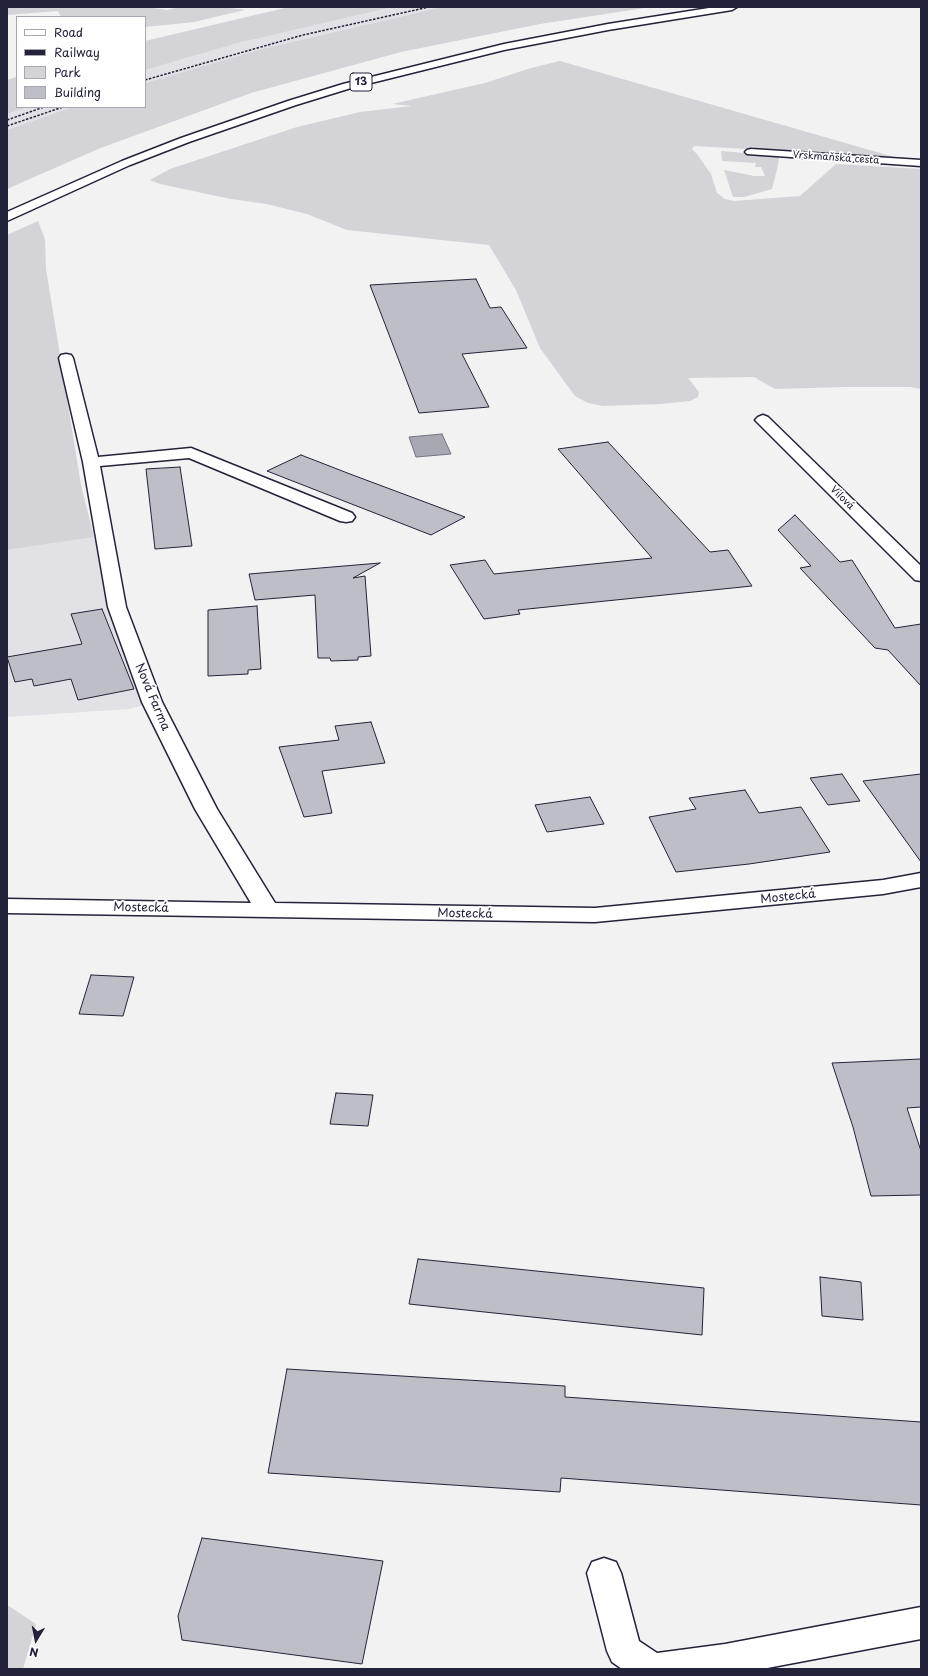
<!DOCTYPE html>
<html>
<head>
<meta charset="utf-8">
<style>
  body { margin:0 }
  #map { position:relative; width:928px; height:1676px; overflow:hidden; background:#f2f2f3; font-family:"Playpen Sans",sans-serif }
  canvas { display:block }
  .frame { position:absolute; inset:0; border:8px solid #22223b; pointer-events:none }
  .legend { position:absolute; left:16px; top:16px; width:130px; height:92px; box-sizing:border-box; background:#fff; border:1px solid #a7a7b1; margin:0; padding:5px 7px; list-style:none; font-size:12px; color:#22223b }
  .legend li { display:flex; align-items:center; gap:8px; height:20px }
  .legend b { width:20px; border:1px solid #a7a7b1 }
  .north { position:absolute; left:16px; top:1620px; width:40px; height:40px; -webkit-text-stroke:3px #fff; paint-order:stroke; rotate:190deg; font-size:11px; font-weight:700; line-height:16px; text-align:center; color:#22223b }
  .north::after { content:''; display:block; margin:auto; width:14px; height:18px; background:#22223b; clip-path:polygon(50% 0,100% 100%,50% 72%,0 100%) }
</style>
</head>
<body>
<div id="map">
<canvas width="928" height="1676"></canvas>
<div class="frame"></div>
<ul class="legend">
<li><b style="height:5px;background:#fff"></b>Road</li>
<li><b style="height:5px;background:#22223b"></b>Railway</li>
<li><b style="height:11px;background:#d3d3d8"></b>Park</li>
<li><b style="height:11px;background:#bebec6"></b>Building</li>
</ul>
<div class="north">N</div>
</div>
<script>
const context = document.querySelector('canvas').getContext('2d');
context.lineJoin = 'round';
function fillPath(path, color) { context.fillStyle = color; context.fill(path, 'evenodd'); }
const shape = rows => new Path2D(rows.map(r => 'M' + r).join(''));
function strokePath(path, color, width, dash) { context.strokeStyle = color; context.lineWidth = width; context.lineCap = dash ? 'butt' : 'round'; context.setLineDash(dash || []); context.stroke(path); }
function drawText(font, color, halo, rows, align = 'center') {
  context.font = font + ' "Playpen Sans",sans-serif'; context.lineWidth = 3.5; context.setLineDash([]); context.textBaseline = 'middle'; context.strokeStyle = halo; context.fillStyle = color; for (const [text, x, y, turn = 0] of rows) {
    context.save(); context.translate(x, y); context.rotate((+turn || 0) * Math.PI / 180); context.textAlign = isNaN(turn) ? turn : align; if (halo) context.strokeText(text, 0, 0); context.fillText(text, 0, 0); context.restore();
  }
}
const built = shape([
  [393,7,442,7,262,49,145,83,145,70,238,43],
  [28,107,72,107,7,130,7,114],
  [94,537,115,623,144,705,129,709,7,717,7,550]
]);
const green = shape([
  [7,7,147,7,167,10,180,7,223,7,245,10,194,22,145,27,145,17,61,17,58,11,7,15],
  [289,7,393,7,238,43,145,70,145,41],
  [442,7,651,7,540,24,401,52,251,93,98,149,7,189,7,130,72,107,145,107,145,83,262,49],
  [560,61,915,163,746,149,694,146,692,149,697,154,711,174,717,193,725,199,734,201,800,196,836,164,921,169,921,389,910,387,843,387,775,389,754,377,688,378,699,392,698,397,690,401,660,404,603,406,588,403,575,396,540,348,516,290,489,245,347,230,307,214,267,204,231,199,160,184,150,180,170,169,297,127,360,112,412,106,392,104,485,83,531,68],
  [17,77,17,107,28,107,7,114,7,80],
  [721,151,779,156,778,165,772,189,744,197,733,197,724,170,754,176,765,176,761,167,755,167,756,163,722,161],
  [38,221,45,239,46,269,81,485,94,537,7,550,7,235],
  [7,1605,36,1624,23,1669,7,1669]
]);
const water = shape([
  [442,434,451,454,416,457,409,437,442,434]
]);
const building = shape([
  [476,279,490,308,501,307,527,348,462,354,489,407,419,413,370,285,476,279],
  [608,442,710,552,728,550,752,586,518,610,520,614,484,619,450,565,485,560,494,574,652,558,558,449,608,442],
  [301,455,350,474,465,517,431,535,267,471,301,455],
  [180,467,192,546,155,549,146,469,180,467],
  [795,515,840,562,852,560,895,628,921,624,921,686,888,650,875,648,800,568,811,566,778,530,795,515],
  [380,563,353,578,365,576,371,656,358,657,358,660,331,661,330,658,318,658,315,595,255,600,249,574,380,563],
  [257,606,261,669,248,670,248,674,208,676,208,610,257,606],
  [102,609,134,689,78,700,71,679,34,686,32,679,15,682,7,657,82,644,71,614,102,609],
  [371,722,385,763,322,771,332,813,304,817,279,747,339,740,335,726,371,722],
  [842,774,860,801,828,805,810,778,842,774],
  [921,774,921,862,863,781,921,774],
  [745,790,759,813,801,807,830,852,749,864,676,872,649,817,696,809,689,798,745,790],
  [590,797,604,824,547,832,535,805,590,797],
  [91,975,134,977,123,1016,79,1014,91,975],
  [921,1059,921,1107,907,1108,921,1151,921,1195,871,1196,853,1127,832,1063,921,1059],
  [336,1093,373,1095,368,1126,330,1124,336,1093],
  [418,1259,704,1288,702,1335,409,1304,418,1259],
  [820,1277,861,1282,863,1320,822,1316,820,1277],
  [287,1369,565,1386,565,1397,921,1422,921,1505,561,1478,560,1492,268,1473,287,1369],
  [202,1538,383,1561,362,1664,182,1640,178,1616,202,1538]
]);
const minor = shape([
  [751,149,921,160,921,166,747,154,745,152,747,150,751,149],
  [66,354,71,355,73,358,98,457,191,448,352,513,355,517,352,521,346,522,340,521,189,458,100,466,126,607,162,702,217,809,275,903,595,908,883,880,921,873,921,887,883,894,595,922,7,913,7,899,251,903,195,809,142,702,108,607,83,462,59,358,61,355,66,354],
  [763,415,768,417,921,566,921,581,915,580,755,420,758,417,763,415],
  [604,1558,616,1562,621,1573,639,1641,657,1653,725,1644,921,1607,921,1639,762,1669,622,1669,612,1662,607,1651,587,1573,592,1562,604,1558]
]);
const highway = shape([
  [715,7,737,7,732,10,608,30,504,50,351,88,296,105,189,142,130,165,7,221,7,212,122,161,181,138,288,101,343,84,504,44,608,24,715,7]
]);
const rail = shape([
  [145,80,303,35,429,7],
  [7,120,44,107],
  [7,126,63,107]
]);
const farStreetnames = [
  ["Vrskmaňská cesta",836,158,4],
  ["Vilová",842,498,45]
];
const shields = [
  [361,82,22]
];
const shieldNames = [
  ["13",361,82]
];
const streetNames = [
  ["Nová Farma",152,697,67],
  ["Mostecká",788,897,-6],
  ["Mostecká",141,908,1],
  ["Mostecká",465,914,1]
];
fillPath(built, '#e2e2e6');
fillPath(green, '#d3d3d8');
fillPath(water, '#a8a8b2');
strokePath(water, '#727282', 1);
fillPath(building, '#bebec6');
strokePath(building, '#22223b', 1);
strokePath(minor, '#22223b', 3);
strokePath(highway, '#22223b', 3);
fillPath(minor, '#fff');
fillPath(highway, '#fff');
strokePath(rail, '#22223b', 1.5, [2.5, 1.5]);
drawText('10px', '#22223b', '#fff', farStreetnames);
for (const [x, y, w] of shields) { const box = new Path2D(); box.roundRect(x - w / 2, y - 9, w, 18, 3); context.fillStyle = '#fff'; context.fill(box); strokePath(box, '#22223b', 1); }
drawText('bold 11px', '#22223b', null, shieldNames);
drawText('12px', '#22223b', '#fff', streetNames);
</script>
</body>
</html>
